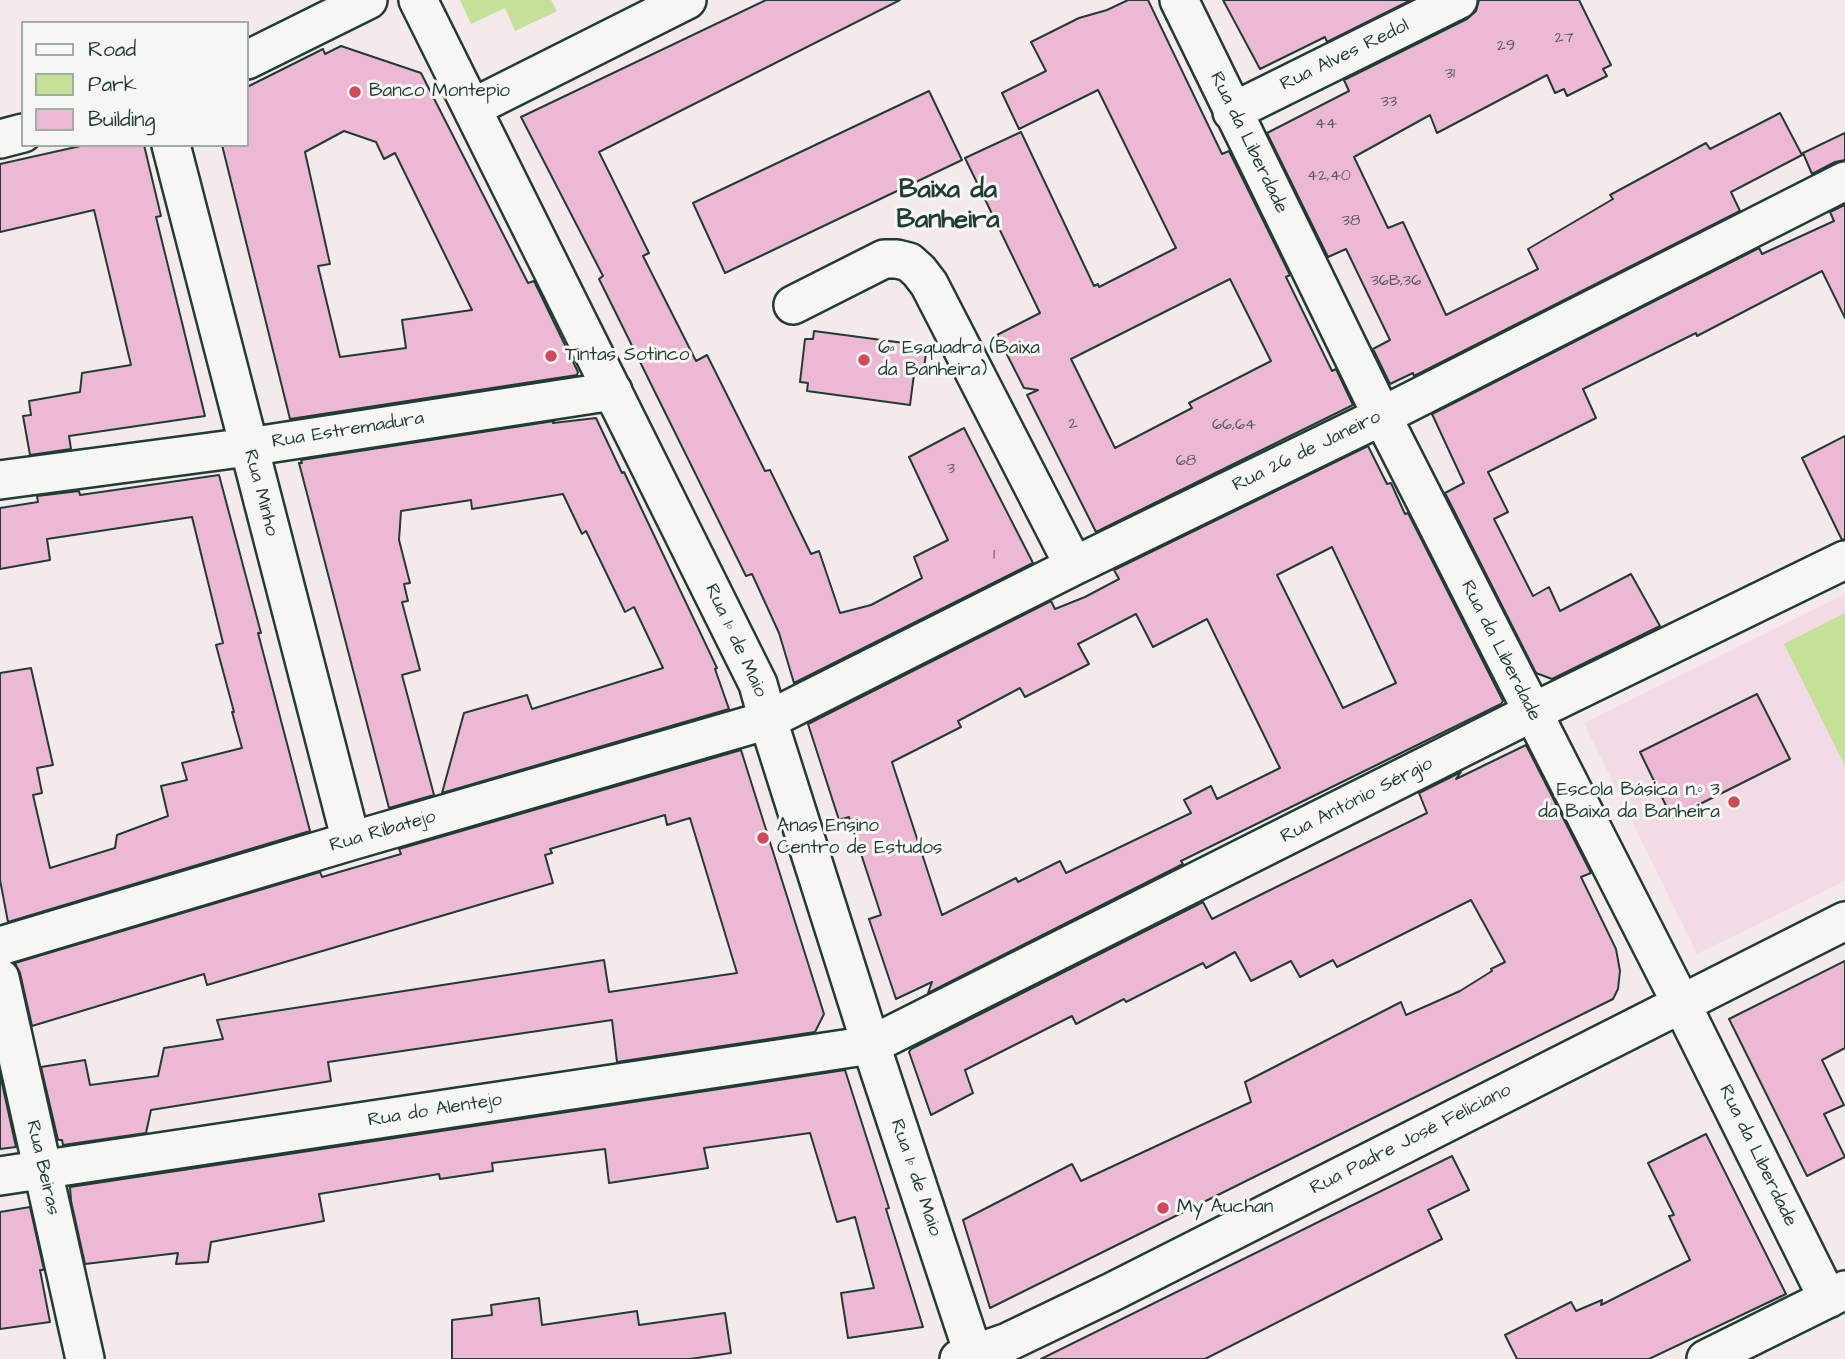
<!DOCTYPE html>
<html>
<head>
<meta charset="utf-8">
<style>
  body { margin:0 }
  #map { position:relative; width:1845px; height:1359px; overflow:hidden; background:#f4eaec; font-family:"Architects Daughter",sans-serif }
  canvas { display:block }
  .legend { position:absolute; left:21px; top:21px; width:228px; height:126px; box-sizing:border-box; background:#f6f6f2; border:2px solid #a0aca6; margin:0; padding:9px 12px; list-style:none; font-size:21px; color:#1f3d34 }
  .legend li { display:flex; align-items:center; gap:14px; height:35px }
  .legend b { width:35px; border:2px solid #a0aca6 }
</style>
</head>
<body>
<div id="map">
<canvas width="1845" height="1359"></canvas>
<ul class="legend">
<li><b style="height:9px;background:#f6f6f2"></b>Road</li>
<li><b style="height:19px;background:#c5e097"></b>Park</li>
<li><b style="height:19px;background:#edb8d4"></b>Building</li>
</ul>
</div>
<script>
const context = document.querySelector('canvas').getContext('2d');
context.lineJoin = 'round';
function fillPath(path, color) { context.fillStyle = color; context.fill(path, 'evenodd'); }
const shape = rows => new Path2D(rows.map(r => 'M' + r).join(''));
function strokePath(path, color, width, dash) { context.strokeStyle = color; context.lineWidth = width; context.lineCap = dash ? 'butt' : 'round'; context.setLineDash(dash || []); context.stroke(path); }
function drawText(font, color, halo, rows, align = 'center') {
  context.font = font + ' "Architects Daughter",sans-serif'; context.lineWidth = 6; context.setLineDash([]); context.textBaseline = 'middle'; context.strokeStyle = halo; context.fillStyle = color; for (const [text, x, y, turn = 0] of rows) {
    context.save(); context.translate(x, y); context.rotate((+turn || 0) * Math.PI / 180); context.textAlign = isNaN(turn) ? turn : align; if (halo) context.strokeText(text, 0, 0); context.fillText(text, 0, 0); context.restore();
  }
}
const built = shape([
  [1845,594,1845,881,1697,954,1584,723]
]);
const green = shape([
  [460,0,551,0,557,11,515,31,505,8,471,24],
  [1845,613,1845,766,1784,644]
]);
const building = shape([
  [766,0,900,0,599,152,649,253,643,256,696,361,707,355,765,471,770,470,811,554,819,551,840,613,871,605,922,578,914,557,948,540,909,457,964,428,1033,563,794,683,779,633,752,574,746,576,599,279,603,276,521,117,766,0],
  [1128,0,1148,0,1222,154,1229,151,1290,275,1286,277,1332,371,1336,369,1353,405,1096,532,1027,395,1038,390,1024,388,997,335,1040,313,965,158,1021,132,1094,286,1098,284,1099,287,1176,248,1098,90,1019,129,1002,93,1046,71,1031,42,1079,18,1107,10,1128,0],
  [1230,279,1271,361,1189,403,1192,408,1115,448,1071,359,1230,279],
  [1223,0,1411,0,1327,42,1325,37,1260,69,1223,0],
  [1479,0,1579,0,1611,65,1603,69,1607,76,1567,96,1564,89,1555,93,1547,75,1437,133,1430,115,1354,157,1388,228,1403,222,1446,315,1538,269,1528,249,1613,199,1610,195,1706,143,1710,149,1780,113,1802,155,1731,192,1740,211,1414,376,1413,373,1390,384,1373,349,1390,340,1346,249,1328,257,1267,133,1349,91,1344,80,1467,19,1476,11,1479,0],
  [341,46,421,73,528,283,534,281,578,372,577,375,290,419,222,145,247,145,247,87,323,49,325,54,341,46],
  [344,131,376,142,384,159,395,153,472,310,402,320,406,348,340,357,318,266,330,264,305,152,344,131],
  [929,91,962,160,725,273,693,203,929,91],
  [1845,133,1845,160,1835,162,1812,174,1803,153,1845,133],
  [85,145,144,145,161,216,156,217,205,416,69,436,71,449,30,455,23,416,31,415,29,401,80,392,82,373,131,365,94,210,0,232,0,164,85,145],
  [1845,205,1845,318,1822,271,1697,336,1696,333,1583,389,1596,418,1488,472,1508,512,1494,519,1533,596,1549,587,1560,611,1631,574,1660,626,1552,679,1536,673,1445,493,1464,483,1432,414,1759,248,1762,254,1834,221,1830,212,1845,205],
  [814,331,927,346,923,375,914,374,910,405,807,391,808,383,800,382,805,339,813,339,814,331],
  [596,418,622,473,624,472,717,668,715,669,729,709,442,793,464,713,527,695,532,709,663,668,634,607,625,612,586,531,582,534,563,494,472,509,471,500,401,511,399,540,410,583,404,584,408,601,402,602,420,670,402,675,434,795,389,808,299,463,302,463,301,460,554,421,553,423,596,418],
  [1845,436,1845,539,1842,540,1802,458,1845,436],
  [1368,446,1387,484,1391,483,1405,514,1408,513,1503,701,1501,704,1181,861,1183,864,928,993,932,982,896,999,869,919,881,915,849,817,839,820,808,724,1051,601,1055,609,1085,597,1119,579,1114,570,1368,446],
  [1332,547,1396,683,1343,708,1277,575,1332,547],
  [1136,614,1153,647,1207,619,1280,768,1217,799,1211,786,1184,800,1191,813,1066,873,1060,861,1018,882,1016,878,942,915,892,762,961,727,958,721,1020,688,1025,697,1089,664,1078,644,1136,614],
  [219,475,261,633,258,633,310,831,8,922,0,880,0,673,31,668,53,765,37,768,42,793,33,795,50,868,115,848,117,835,168,816,161,786,187,780,182,763,242,748,232,712,234,712,216,645,223,643,192,517,47,539,50,560,0,569,0,508,38,502,37,496,79,491,80,495,219,475],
  [1757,694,1790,759,1672,818,1640,752,1757,694],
  [1526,745,1591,873,1581,877,1616,949,1620,971,1618,989,1613,999,990,1308,963,1220,1072,1164,1081,1181,1251,1102,1245,1082,1401,1002,1406,1015,1460,991,1492,971,1491,969,1505,962,1471,900,1337,967,1333,960,1300,977,1291,961,1251,981,1235,952,1206,968,1203,963,1126,1002,1124,999,1076,1024,1072,1016,965,1070,973,1093,931,1115,909,1052,911,1049,1203,902,1212,919,1258,896,1427,813,1419,793,1461,772,1456,779,1526,745],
  [741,750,824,1014,815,1032,617,1062,612,1020,328,1062,331,1081,151,1110,146,1133,63,1145,62,1140,58,1140,41,1067,85,1060,90,1085,158,1076,164,1048,223,1039,217,1020,604,960,609,992,737,973,690,818,667,825,665,815,550,849,552,853,545,855,553,883,207,985,204,974,32,1026,20,973,15,963,320,872,322,877,401,854,399,849,741,750],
  [1845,961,1845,1048,1822,1060,1844,1105,1824,1114,1845,1157,1807,1176,1729,1019,1845,961],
  [845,1070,889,1208,886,1209,923,1327,848,1338,841,1293,874,1288,855,1217,837,1222,810,1133,704,1148,708,1168,609,1183,605,1149,492,1163,493,1171,440,1179,439,1174,319,1194,324,1221,211,1242,208,1262,176,1264,178,1253,85,1264,71,1201,70,1187,845,1070],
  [0,1074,16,1147,0,1149,0,1074],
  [1706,1134,1786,1294,1649,1359,1517,1359,1505,1335,1571,1302,1576,1311,1602,1300,1601,1305,1690,1260,1669,1216,1674,1215,1648,1163,1706,1134],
  [1452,1156,1469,1190,1428,1210,1442,1239,1205,1359,1041,1359,1452,1156],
  [30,1207,44,1270,40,1270,50,1322,0,1329,0,1212,30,1207],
  [539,1298,542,1325,637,1311,639,1325,725,1313,731,1353,690,1359,452,1359,452,1320,492,1315,491,1305,539,1298]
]);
const street = shape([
  [418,0,758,684,768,720,871,1045,975,1359],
  [1179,0,1382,416,1681,1003,1828,1299],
  [247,60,368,0],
  [472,108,687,0],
  [1232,112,1458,0],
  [0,139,23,133],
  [171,145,351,841],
  [793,305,884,259,897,259,909,262,919,271,929,284,1074,566],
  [0,480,248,447,613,391],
  [0,946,351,841,768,720,1074,566,1382,416,1845,181],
  [0,978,85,1359],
  [0,1176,871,1045,1531,713,1845,560],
  [959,1359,1008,1342,1112,1292,1845,921],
  [1706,1359,1845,1290]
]);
const markers = [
  [355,92,7,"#d1495b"],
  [551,356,7,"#d1495b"],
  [864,360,7,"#d1495b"],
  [1734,802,7,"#d1495b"],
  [763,838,7,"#d1495b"],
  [1163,1208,7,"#d1495b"]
];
const numberNames = [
  ["27",1564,39],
  ["29",1506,47],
  ["31",1450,75],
  ["33",1389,103],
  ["44",1326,125],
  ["42,40",1329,177],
  ["38",1351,222],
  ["36B,36",1396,282],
  ["2",1073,425],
  ["66,64",1234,426],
  ["68",1186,462],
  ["3",951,470],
  ["1",994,556]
];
const streetNames = [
  ["Rua Alves Redol",1345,56,-26],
  ["Rua da Liberdade",1248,143,64],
  ["Rua Estremadura",348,431,-9],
  ["Rua 26 de Janeiro",1307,452,-26],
  ["Rua Minho",260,493,75],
  ["Rua 1º de Maio",735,641,65],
  ["Rua da Liberdade",1500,651,63],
  ["Rua António Sérgio",1357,801,-27],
  ["Rua Ribatejo",383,832,-16],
  ["Rua do Alentejo",435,1111,-9],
  ["Rua Padre José Feliciano",1411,1140,-27],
  ["Rua da Liberdade",1757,1156,64],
  ["Rua Beiras",42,1168,77],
  ["Rua 1º de Maio",915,1178,71]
];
const poiNames = [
  ["Banco Montepio",369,92],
  ["6ª Esquadra (Baixa",878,349],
  ["da Banheira)",878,371],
  ["Tintas Sotinco",565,356],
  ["Escola Básica n.º 3",1720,791,"right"],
  ["da Baixa da Banheira",1720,813,"right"],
  ["Anas Ensino",777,827],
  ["Centro de Estudos",777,849],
  ["My Auchan",1177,1208]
];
const districtNames = [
  ["Baixa da",948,192],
  ["Banheira",948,222]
];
fillPath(built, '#f2dbe5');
fillPath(green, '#c5e097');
fillPath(building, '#edb8d4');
strokePath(building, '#1f3d34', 2);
strokePath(street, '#1f3d34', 42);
strokePath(street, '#f6f6f2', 37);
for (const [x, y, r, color] of markers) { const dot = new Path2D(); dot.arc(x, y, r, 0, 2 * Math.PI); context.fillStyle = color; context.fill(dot); strokePath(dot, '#f6f6f2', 2.5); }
drawText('16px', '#525c5c', null, numberNames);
drawText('19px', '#1f3d34', '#f6f6f2', streetNames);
drawText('19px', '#1f3d34', '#f6f6f2', poiNames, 'left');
drawText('bold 26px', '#1f3d34', '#f6f6f2', districtNames);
</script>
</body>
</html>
